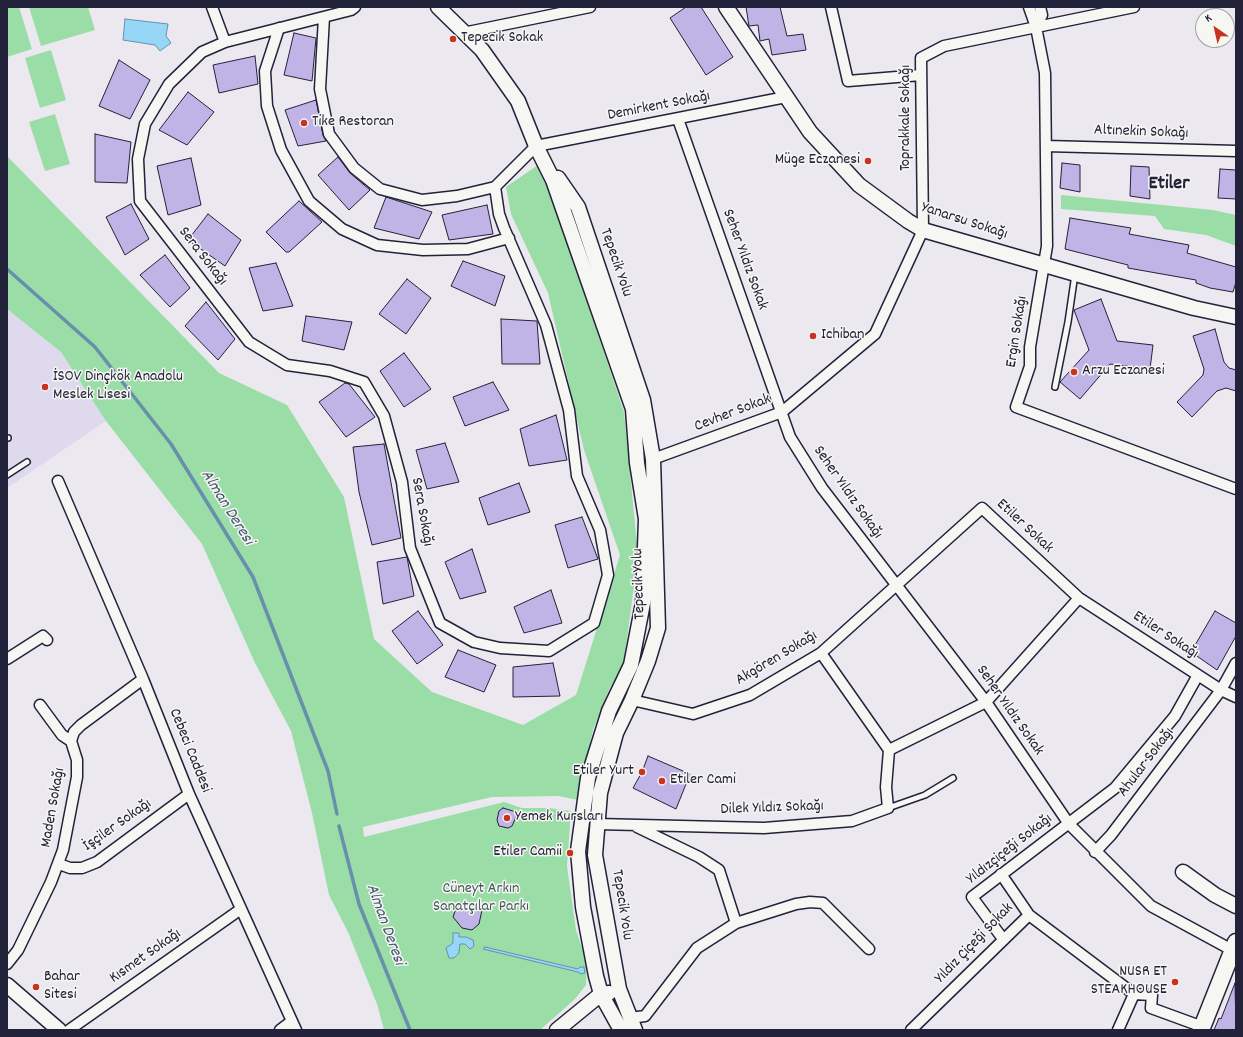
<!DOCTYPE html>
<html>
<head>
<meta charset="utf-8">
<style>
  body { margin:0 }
  #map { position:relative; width:1243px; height:1037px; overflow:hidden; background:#ebe9ef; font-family:Dekko,sans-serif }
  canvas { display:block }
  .frame { position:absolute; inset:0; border:8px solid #22223b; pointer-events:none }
  .north { position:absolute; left:1195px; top:8px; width:40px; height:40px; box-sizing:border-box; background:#f6f6f2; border:1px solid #a1a1a9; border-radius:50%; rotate:326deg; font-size:11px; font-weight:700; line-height:16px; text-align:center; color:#22223b }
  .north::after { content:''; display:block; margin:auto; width:14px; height:18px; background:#c8321e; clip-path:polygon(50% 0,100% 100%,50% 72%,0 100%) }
</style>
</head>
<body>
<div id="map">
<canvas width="1243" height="1037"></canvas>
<div class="frame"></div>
<div class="north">K</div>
</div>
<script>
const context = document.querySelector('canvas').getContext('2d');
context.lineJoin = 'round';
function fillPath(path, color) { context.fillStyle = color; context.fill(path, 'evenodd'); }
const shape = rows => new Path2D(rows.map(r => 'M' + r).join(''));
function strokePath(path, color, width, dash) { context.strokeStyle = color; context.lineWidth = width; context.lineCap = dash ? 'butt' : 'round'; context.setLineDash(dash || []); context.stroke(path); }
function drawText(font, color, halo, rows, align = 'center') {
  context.font = font + ' Dekko,sans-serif'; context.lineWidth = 3; context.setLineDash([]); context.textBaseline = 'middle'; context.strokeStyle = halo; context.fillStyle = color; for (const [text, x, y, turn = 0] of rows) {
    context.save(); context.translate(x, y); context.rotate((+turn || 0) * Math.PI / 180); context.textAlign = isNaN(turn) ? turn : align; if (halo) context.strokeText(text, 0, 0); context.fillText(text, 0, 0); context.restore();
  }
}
const built = shape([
  [7,309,61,352,106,421,7,488]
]);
const green = shape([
  [7,7,19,7,32,49,7,57],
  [29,7,88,7,95,30,41,46],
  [51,50,66,100,40,108,25,58],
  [55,114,70,164,45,171,29,122],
  [7,156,219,373,287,405,344,497,374,639,432,692,523,725,576,695,620,555,584,450,548,293,511,214,506,187,538,165,556,209,624,412,638,555,624,662,608,692,593,730,578,800,558,796,492,797,363,827,364,837,504,802,522,808,549,808,571,811,567,866,576,930,587,963,586,985,575,999,540,1030,384,1030,377,1004,348,932,329,895,312,813,291,731,255,663,202,544,106,421,61,352,7,309],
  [1061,195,1213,210,1236,215,1236,246,1206,235,1164,229,1155,216,1061,209]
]);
const water = shape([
  [125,19,168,24,166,36,171,43,160,51,155,45,123,40,125,19],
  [453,933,459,933,459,937,466,937,473,940,474,946,470,949,465,944,460,944,459,953,454,958,449,958,446,948,453,943,453,933],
  [485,947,578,969,580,967,584,967,585,973,581,974,578,972,483,949,485,947]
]);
const stream = shape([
  [7,269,95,347,171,444,253,577,328,771,337,814],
  [339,826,359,904,410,1030]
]);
const building = shape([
  [686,7,701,7,733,57,706,75,670,18,686,7],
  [746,7,780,7,787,36,803,34,806,50,772,55,769,39,760,41,758,25,749,26,746,7],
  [294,33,316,38,312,81,284,75,294,33],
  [255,56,258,84,219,93,213,65,255,56],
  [119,60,150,80,130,119,99,106,119,60],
  [188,92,214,112,187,145,159,130,188,92],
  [316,100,323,135,326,141,298,146,285,110,316,100],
  [95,134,131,142,127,183,95,182,95,134],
  [338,157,350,173,370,190,349,210,318,175,338,157],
  [191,158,201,205,168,215,157,166,191,158],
  [1062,163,1080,165,1080,192,1060,188,1062,163],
  [1131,166,1149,167,1150,199,1130,196,1131,166],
  [1220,169,1236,170,1236,199,1218,198,1220,169],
  [386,197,432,212,419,239,374,228,386,197],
  [299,201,322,222,289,252,286,252,266,232,299,201],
  [131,204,149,239,125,255,106,217,131,204],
  [487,205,493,234,449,240,442,215,487,205],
  [208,214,241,240,225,266,188,240,208,214],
  [1070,218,1131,228,1129,234,1189,245,1187,253,1236,267,1236,282,1233,292,1210,288,1196,283,1196,280,1128,268,1128,265,1065,249,1070,218],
  [165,255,190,288,170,307,140,275,165,255],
  [463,261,505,276,495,306,451,286,463,261],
  [276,263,293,306,263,311,249,268,276,263],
  [407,279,431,298,406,334,379,314,407,279],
  [1101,299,1117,341,1153,345,1150,369,1110,364,1080,399,1060,382,1089,350,1074,310,1101,299],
  [206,302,235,339,218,360,185,326,206,302],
  [306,316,352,322,344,350,302,341,306,316],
  [501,319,537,321,540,364,502,364,501,319],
  [1215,329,1224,362,1229,368,1236,370,1236,391,1226,388,1217,391,1192,417,1177,402,1203,375,1204,369,1193,336,1215,329],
  [404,353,431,389,404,407,380,371,404,353],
  [493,382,509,410,465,426,453,397,493,382],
  [345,383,349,384,375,417,346,437,319,402,345,383],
  [556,415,567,460,529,466,520,429,556,415],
  [445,443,459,482,427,489,416,450,445,443],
  [384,444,401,538,372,545,359,492,353,447,384,444],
  [519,483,530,512,488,525,479,498,519,483],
  [582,517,598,559,568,568,555,525,582,517],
  [472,549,486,592,460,599,445,562,472,549],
  [407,557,414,596,383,604,377,562,407,557],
  [551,590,562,623,524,633,514,607,551,590],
  [418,611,443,645,417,664,392,631,418,611],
  [1215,611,1236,623,1236,636,1217,670,1191,652,1215,611],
  [458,650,496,665,484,692,445,677,458,650],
  [553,663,560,696,513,697,513,667,553,663],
  [648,756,690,774,676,809,633,788,642,772,648,756],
  [503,808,516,812,516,817,512,826,508,828,499,826,497,820,499,811,503,808],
  [458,903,473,903,482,910,479,924,472,930,462,928,453,917,458,903],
  [1235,983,1236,1030,1214,1030,1219,1018,1221,1019,1235,983]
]);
const lane = shape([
  [1055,387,1068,322,1075,274],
  [7,438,8,438],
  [7,475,27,462],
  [888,808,925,795,953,778]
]);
const street = shape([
  [212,7,225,42],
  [355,7,351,10,225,42,202,52,169,84,145,124,138,159,140,201,249,342,287,365,330,371,364,382,384,416,402,482,410,548,440,623,474,642,500,648,549,651,594,623,608,575,600,530,577,476,569,410,546,325,504,228,499,214,495,187],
  [831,7,848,81,921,75],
  [1029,7,1036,27,1045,73,1047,246,1030,347,1030,366,1016,407,1236,489],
  [324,17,320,89,329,134,354,168,380,189,422,200,457,196,495,187],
  [1036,27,1042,15,1040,7],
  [279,28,265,71,267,106,281,150,309,201,342,229,377,245,423,250,468,249,509,238],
  [463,33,590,7],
  [678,119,790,437,822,488,986,702,1069,824,1151,906,1232,950],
  [1046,146,1236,151],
  [495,187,536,146,786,97],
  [653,459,782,412,875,334,923,230,921,58,944,46,1134,7],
  [58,481,143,679,189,794,296,1030],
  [821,653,889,750],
  [7,659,43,636,47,640],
  [632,700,693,714,750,695,821,653,982,508,1079,598,1221,690,1236,697],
  [40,705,62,735,71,741],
  [889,750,986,702,1079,598],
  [597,824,764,828,852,821,888,808,886,787,889,750],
  [637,827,699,857,719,870,736,923],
  [1095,852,1111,835,1221,690,1236,663],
  [59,864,70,868,82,868,97,862,189,794],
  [1001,874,1029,915,1134,994,1118,1030],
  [1003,939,972,897,1115,788,1175,716,1198,675],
  [7,964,18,950,51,882,63,850,77,777,77,760,71,741,74,732,81,725,143,679],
  [1134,994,1152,995,1151,1008,1203,1027],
  [630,1018,645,1016,697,948,736,923,796,904,810,902,823,903,869,949],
  [69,1030,241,909],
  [280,1030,292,1021],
  [911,1030,1029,915]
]);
const secondary = shape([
  [438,7,482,50,518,101,536,146,553,180,633,409,637,463,646,519,643,603,631,665,609,711,588,778,578,851,583,907,596,976,601,994,621,1030],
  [726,7,810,132,859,185,908,221,923,230,1194,308,1236,317],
  [558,178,578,207,643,400,653,459,658,628,648,661,632,700,616,733,600,793,595,855,619,989,635,1030],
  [1183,872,1215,895,1236,906],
  [7,985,59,1030],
  [557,1030,601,994,609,993]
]);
const primary = shape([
  [1201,1030,1236,942]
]);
const markers = [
  [453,39,4,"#c8321e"],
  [304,123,4,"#c8321e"],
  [868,161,4,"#c8321e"],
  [813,336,4,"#c8321e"],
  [1074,372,4,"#c8321e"],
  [45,387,4,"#c8321e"],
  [642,772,4,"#c8321e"],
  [662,781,4,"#c8321e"],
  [507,818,4,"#c8321e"],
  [570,853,4,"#c8321e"],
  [1175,982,4,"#c8321e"],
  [36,987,4,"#c8321e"]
];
const poiNames = [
  ["Tepecik Sokak",461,39],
  ["Tike Restoran",312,123],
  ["Müge Eczanesi",860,161,"right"],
  ["Ichiban",821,336],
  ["Arzu Eczanesi",1082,372],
  ["İSOV Dinçkök Anadolu",53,378],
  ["Meslek Lisesi",53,396],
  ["Etiler Yurt",634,772,"right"],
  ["Etiler Cami",670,781],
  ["Yemek Kursları",515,818],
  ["Etiler Camii",562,853,"right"],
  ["NUSR ET",1167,973,"right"],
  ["STEAKHOUSE",1167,991,"right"],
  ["Bahar",44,978],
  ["Sitesi",44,996]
];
const streetNames = [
  ["Demirkent Sokağı",659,107,-11],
  ["Toprakkale Sokağı",907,118,-90],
  ["Altınekin Sokağı",1141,133,2],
  ["Yanarsu Sokağı",964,222,18],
  ["Sera Sokağı",202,257,52],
  ["Seher Yıldız Sokak",744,260,70],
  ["Tepecik Yolu",615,263,71],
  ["Ergin Sokağı",1018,332,-81],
  ["Cevher Sokak",733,414,-21],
  ["Seher Yıldız Sokağı",847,493,55],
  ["Sera Sokağı",421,512,80],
  ["Etiler Sokak",1024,527,43],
  ["Tepecik Yolu",640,584,-92],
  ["Etiler Sokağı",1165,636,33],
  ["Akgören Sokağı",777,659,-31],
  ["Seher Yıldız Sokak",1009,711,55],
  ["Cebeci Caddesi",189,751,68],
  ["Ahular Sokağı",1147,763,-53],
  ["Maden Sokağı",54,808,-80],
  ["Dilek Yıldız Sokağı",772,809,-2],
  ["İşçiler Sokağı",118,826,-35],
  ["Yıldızçiçeği Sokağı",1010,850,-38],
  ["Tepecik Yolu",621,905,81],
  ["Yıldız Çiçeği Sokak",975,944,-46],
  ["Kısmet Sokağı",146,957,-35]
];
const parkNames = [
  ["Cüneyt Arkın",481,890],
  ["Sanatçılar Parkı",481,908]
];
const waterNames = [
  ["Alman Deresi",226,508,58],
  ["Alman Deresi",384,925,70]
];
const districtNames = [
  ["Etiler",1169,185]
];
fillPath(built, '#ded9ec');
fillPath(green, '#9adda7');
fillPath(water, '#96d7f7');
strokePath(water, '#688fac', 1);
strokePath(stream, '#688fac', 3.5);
fillPath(building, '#c0b3e5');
strokePath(building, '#22223b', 1);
strokePath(lane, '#22223b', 8);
strokePath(street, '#22223b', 13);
strokePath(secondary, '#22223b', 17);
strokePath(primary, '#22223b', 19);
strokePath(lane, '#f6f6f2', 5);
strokePath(street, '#f6f6f2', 10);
strokePath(secondary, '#f6f6f2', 14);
strokePath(primary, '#f6f6f2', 16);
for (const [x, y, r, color] of markers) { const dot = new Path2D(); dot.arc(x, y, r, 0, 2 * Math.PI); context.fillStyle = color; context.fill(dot); strokePath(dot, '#f6f6f2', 1.5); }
drawText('16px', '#22223b', '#f6f6f2', poiNames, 'left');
drawText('16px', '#22223b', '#f6f6f2', streetNames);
drawText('16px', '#465a5b', '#f6f6f2', parkNames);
drawText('italic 17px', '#455873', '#f6f6f2', waterNames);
drawText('bold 20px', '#22223b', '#f6f6f2', districtNames);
</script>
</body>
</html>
